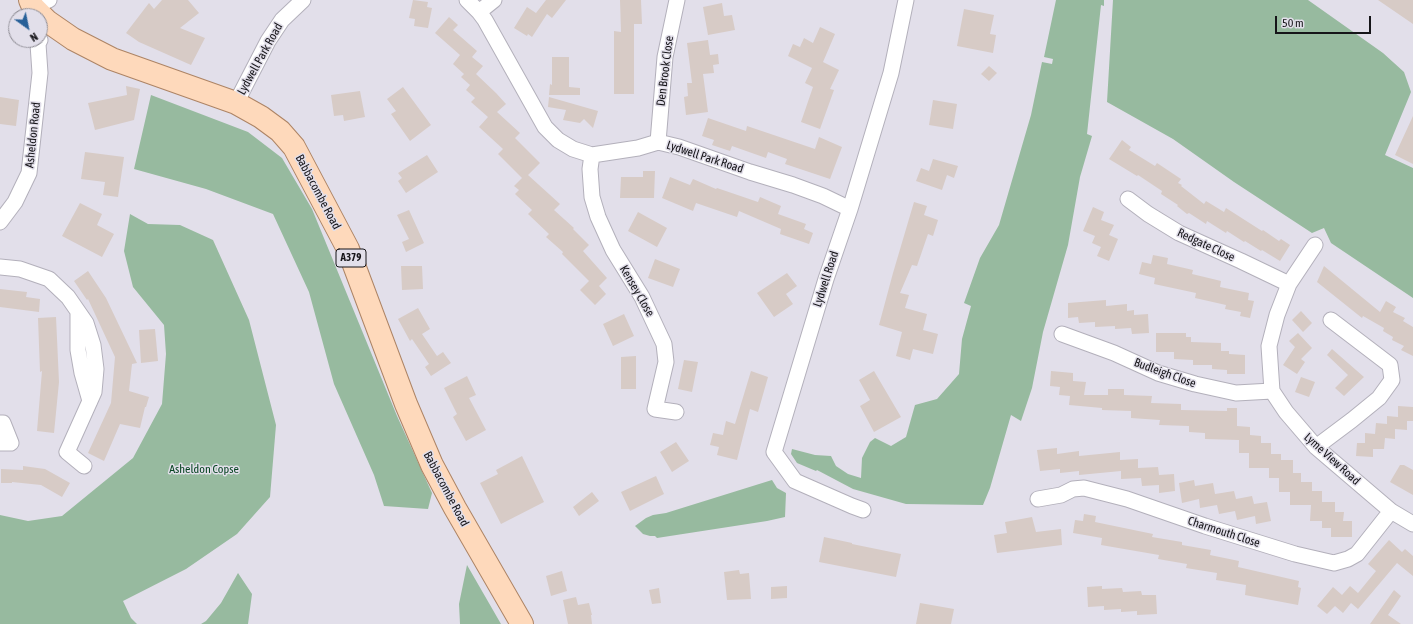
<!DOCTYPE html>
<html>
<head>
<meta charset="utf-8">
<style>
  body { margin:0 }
  #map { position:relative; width:1413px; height:624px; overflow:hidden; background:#e2dfea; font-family:"Asap Condensed",sans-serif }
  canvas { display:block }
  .north { position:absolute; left:8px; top:8px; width:40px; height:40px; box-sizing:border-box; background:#e2dfea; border:1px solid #908e96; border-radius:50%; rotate:147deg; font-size:11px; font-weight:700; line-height:16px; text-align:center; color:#161519 }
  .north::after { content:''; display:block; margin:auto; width:14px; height:18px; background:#276098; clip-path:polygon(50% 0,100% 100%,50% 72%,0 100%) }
  .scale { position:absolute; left:1275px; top:16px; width:96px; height:18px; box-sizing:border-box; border:2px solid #161519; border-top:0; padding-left:5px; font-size:12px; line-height:14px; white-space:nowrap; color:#161519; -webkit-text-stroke:3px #e2dfea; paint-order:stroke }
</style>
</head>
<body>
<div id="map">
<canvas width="1413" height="624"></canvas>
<div class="north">N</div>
<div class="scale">50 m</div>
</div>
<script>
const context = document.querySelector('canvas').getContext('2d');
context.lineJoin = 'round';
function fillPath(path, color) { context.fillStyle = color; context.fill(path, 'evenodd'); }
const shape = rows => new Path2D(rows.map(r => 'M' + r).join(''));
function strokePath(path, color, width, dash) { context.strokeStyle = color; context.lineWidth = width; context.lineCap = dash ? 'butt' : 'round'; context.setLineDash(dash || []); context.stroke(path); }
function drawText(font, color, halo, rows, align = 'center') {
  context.font = font + ' "Asap Condensed",sans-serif'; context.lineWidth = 3; context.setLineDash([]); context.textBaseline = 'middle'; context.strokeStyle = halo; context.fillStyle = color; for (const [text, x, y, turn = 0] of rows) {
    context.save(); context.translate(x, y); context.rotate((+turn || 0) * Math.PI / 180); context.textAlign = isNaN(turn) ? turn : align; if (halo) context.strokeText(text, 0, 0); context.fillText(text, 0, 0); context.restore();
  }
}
const green = shape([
  [1056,0,1104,0,1104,6,1101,5,1087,134,1092,136,1080,177,1068,245,1043,332,1032,388,1021,421,1011,415,990,488,983,505,906,504,853,489,817,470,816,471,797,463,791,454,792,449,815,455,831,456,836,466,848,474,861,478,862,458,870,442,875,438,891,446,906,437,915,405,937,399,959,374,962,339,971,306,964,303,980,258,999,225,1031,115,1042,62,1052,64,1053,59,1044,57],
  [1113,0,1308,0,1383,53,1404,72,1411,92,1385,155,1413,168,1413,298,1331,243,1324,228,1312,233,1234,182,1173,139,1107,102],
  [151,95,248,132,282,158,312,209,397,416,432,493,428,509,384,506,374,475,334,384,309,292,273,214,206,189,134,169],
  [130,214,148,224,180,225,213,240,249,320,276,425,270,497,237,534,186,569,123,601,131,618,137,624,0,624,0,515,28,521,62,516,133,458,162,404,166,354,164,325,133,287,124,251],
  [772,480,777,488,786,493,785,517,767,521,657,538,655,536,650,536,643,534,635,526,646,518,653,515,666,513],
  [467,565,501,624,460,624,459,604],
  [238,573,252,594,248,624,201,624,206,621,221,603]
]);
const building = shape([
  [162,0,188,0,199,13,180,28,205,38,191,65,139,42,126,33,149,3,154,9],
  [413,0,428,2,427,7,432,8,428,28,414,26,415,19,409,18],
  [546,0,566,0,552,18,547,14,532,37,528,34,527,36,514,28,527,7,536,13],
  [620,0,641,0,642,24,634,24,634,94,614,94,614,31,621,32],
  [1378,0,1413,0,1413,24],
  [722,3,724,16,732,15,735,30,708,35,703,7],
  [964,9,994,15,990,34,996,35,993,53,957,46],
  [449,17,458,25,453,30,477,51,472,57,483,66,476,74,496,93,506,104,497,112,520,133,515,138,540,163,528,175,560,204,554,210,574,228,573,229,589,245,583,251,607,278,599,286,606,294,595,305,580,290,589,281,562,254,563,252,546,237,549,234,528,214,532,210,515,194,519,190,514,186,522,178,498,154,503,149,479,127,488,117,471,102,475,98,466,90,470,85,461,77,464,74,453,64,460,55,435,33],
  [820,27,835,34,823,62,839,70,830,89,834,90,820,129,801,122,813,87,805,83,812,68,788,56,793,44,800,47,804,38,813,43],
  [708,40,710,55,718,54,719,64,713,65,714,73,703,74,708,112,686,115,684,97,688,96,687,83,692,83,687,43],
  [552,57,569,57,569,87,580,88,580,95,549,95,550,84,552,85],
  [989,66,997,73,989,81,981,74],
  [126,86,140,89,134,120,95,130,88,103,127,95],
  [403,87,431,125,410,141,391,114,396,111,387,99],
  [360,91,365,117,344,121,343,115,334,116,331,95],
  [0,97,19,100,16,126,0,124],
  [549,97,598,111,593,128,584,119,580,123,563,120,566,110,548,107],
  [933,100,957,104,953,129,929,125],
  [1413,116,1413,164,1395,155],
  [708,118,746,131,747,126,815,149,819,137,842,147,830,179,785,164,787,159,768,152,766,158,732,146,730,151,712,145,714,140,702,136],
  [1122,140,1131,147,1129,150,1155,166,1157,163,1181,179,1178,183,1182,185,1181,186,1204,204,1206,201,1224,212,1226,208,1262,231,1263,230,1279,241,1281,239,1290,245,1280,261,1262,250,1261,251,1245,241,1244,242,1227,231,1226,233,1207,221,1206,224,1189,213,1187,214,1177,206,1178,205,1161,194,1162,191,1138,175,1137,176,1109,159],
  [85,152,124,157,118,197,103,195,105,182,81,179],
  [427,155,438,172,406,193,398,181,402,178,398,173],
  [933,159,958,166,954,178,947,175,942,190,916,181,921,168,929,171],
  [643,171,655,171,654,198,620,198,621,177,643,177],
  [670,177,690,185,693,179,716,189,717,188,758,202,760,197,781,206,778,214,806,224,804,229,813,233,809,244,780,234,781,229,739,211,737,217,696,203,693,211,662,198],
  [914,202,927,206,924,215,938,220,933,236,928,234,917,266,912,265,900,293,909,295,905,308,927,314,923,330,938,334,933,354,913,349,910,360,896,356,902,332,879,325,893,273],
  [80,203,102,214,97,225,114,234,102,257,62,236],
  [1093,207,1104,212,1101,220,1114,225,1109,235,1118,239,1109,261,1097,256,1101,247,1092,243,1095,236,1083,231],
  [409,210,424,243,406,252,402,242,409,239,397,215],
  [638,212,667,228,657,247,628,231],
  [1153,255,1168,258,1167,264,1193,270,1192,274,1221,281,1220,287,1249,293,1248,300,1254,301,1250,318,1240,316,1241,312,1225,309,1226,305,1195,298,1196,293,1154,284,1155,278,1139,274,1142,262,1151,264],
  [655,259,680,269,673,287,648,278],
  [401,266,422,266,423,289,402,290],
  [1324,266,1380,312,1386,301,1396,307,1393,312,1405,318,1403,321,1413,327,1413,356,1401,350,1404,346,1392,340,1393,337,1383,331,1384,328,1363,316,1362,318,1317,282],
  [88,271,106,298,137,363,132,364,129,391,149,397,146,407,145,407,140,428,120,424,104,461,88,453,111,403,115,357,88,299,87,300,74,281],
  [787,273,797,286,786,294,793,304,774,317,757,293],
  [0,289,27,292,26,297,40,299,39,312,0,307],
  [1106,300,1106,306,1127,304,1127,311,1134,310,1134,315,1148,314,1149,333,1132,334,1131,328,1115,329,1115,326,1095,327,1095,322,1079,323,1078,317,1068,318,1068,303],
  [418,308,430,329,422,334,437,356,443,352,451,363,431,376,425,367,429,364,412,339,410,341,398,319],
  [1301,311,1312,323,1303,332,1292,320],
  [624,314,634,336,613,346,603,324],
  [56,317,59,382,54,433,37,431,42,371,40,372,38,318],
  [155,329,158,361,141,363,139,330],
  [1156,333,1186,333,1186,337,1191,337,1191,342,1221,343,1221,351,1229,351,1229,354,1245,355,1245,374,1227,374,1227,370,1212,369,1212,365,1193,365,1193,360,1174,359,1174,352,1156,352],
  [1298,333,1312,348,1301,359,1305,362,1297,374,1283,365,1295,347,1289,341],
  [1332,349,1364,377,1344,396,1335,388,1348,375,1327,355],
  [636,356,636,389,621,389,621,357],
  [684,360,698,362,692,392,678,389],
  [751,371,768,377,758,412,750,409,737,460,717,455,719,447,710,445,713,433,723,435,726,421,735,424],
  [874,371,901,417,874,432,860,406,870,400,859,380],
  [1051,371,1073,373,1073,381,1086,382,1084,395,1108,395,1108,389,1124,389,1124,395,1152,396,1151,403,1181,404,1181,410,1227,411,1227,408,1237,408,1237,426,1250,427,1250,435,1261,436,1261,443,1271,443,1271,454,1281,454,1281,460,1293,460,1293,473,1301,473,1301,482,1312,482,1312,491,1322,491,1322,502,1335,502,1335,512,1344,512,1343,521,1352,521,1352,537,1331,537,1331,528,1322,528,1322,521,1310,521,1311,505,1290,505,1290,492,1279,492,1279,478,1269,478,1269,468,1249,468,1249,453,1239,453,1239,440,1205,439,1205,433,1189,432,1189,426,1159,425,1160,420,1131,418,1131,411,1102,410,1102,408,1069,405,1070,396,1059,395,1060,387,1050,386],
  [467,376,476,395,469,398,486,430,466,441,453,417,457,414,444,388],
  [1301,377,1315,382,1309,397,1295,392],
  [1398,406,1413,407,1413,421,1407,421,1407,430,1395,429,1395,439,1385,438,1384,449,1373,449,1373,457,1356,456,1357,443,1365,443,1365,433,1375,434,1376,423,1387,424,1387,416,1398,417],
  [676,442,689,461,672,472,660,452],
  [1057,448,1057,454,1079,451,1079,456,1120,452,1120,460,1138,459,1138,468,1158,467,1159,475,1174,474,1175,491,1159,493,1159,485,1142,486,1141,478,1121,479,1121,471,1079,475,1079,471,1060,473,1060,469,1040,471,1037,450],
  [522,456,544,502,501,524,480,483,498,474,496,470],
  [1400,465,1404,465,1413,470,1413,495,1390,482],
  [23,466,45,469,70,483,62,497,41,485,12,482,12,483,1,483,1,469,23,470],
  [656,476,664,494,630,511,621,492],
  [1194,480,1195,486,1213,483,1215,494,1234,491,1236,499,1252,496,1254,504,1267,502,1271,521,1256,524,1255,516,1237,520,1235,511,1219,514,1217,505,1200,508,1199,499,1182,503,1179,483],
  [592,492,599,501,579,516,573,507],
  [1084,514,1096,516,1095,522,1153,534,1152,537,1182,542,1182,545,1211,550,1210,555,1239,561,1238,567,1299,581,1298,587,1301,588,1298,605,1245,595,1246,585,1216,580,1217,573,1186,568,1187,564,1158,559,1159,555,1101,545,1102,538,1073,533,1075,520,1083,521],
  [1032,517,1036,532,1061,529,1062,545,997,553,994,535,1007,533,1005,522],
  [824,537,852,543,852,544,901,554,896,577,819,562],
  [1389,540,1402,552,1405,549,1413,556,1413,576,1397,563,1358,609,1351,603,1343,613,1335,606,1327,614,1317,606,1333,587,1342,595,1350,586,1358,593,1376,571,1368,564],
  [739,570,740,574,749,573,751,599,727,600,724,572],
  [562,571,567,591,551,596,546,576],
  [787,586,787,598,771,599,771,587],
  [1102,586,1102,589,1122,588,1123,592,1141,591,1142,595,1156,595,1157,614,1137,615,1137,611,1121,612,1121,609,1104,610,1104,606,1088,607,1087,587],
  [659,588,661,603,652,604,649,590],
  [1394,590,1401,596,1388,615,1401,624,1370,624],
  [576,597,578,605,589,603,592,615,591,615,592,624,568,624,563,600],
  [920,603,954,609,951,624,916,624]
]);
const minor = shape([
  [467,0,479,12,485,20,545,127,558,140,573,149,592,155,638,148,658,142,679,147,750,172,793,185,823,196,850,209],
  [33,7,49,0],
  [479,12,494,0],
  [236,103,268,41,282,20,303,0],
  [658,142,665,57,677,0],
  [592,155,590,169,592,197,598,217,613,250,642,297,664,344,666,362,655,409,676,412],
  [1128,199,1148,214,1179,233,1241,261,1289,284],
  [0,222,15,202,29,173,40,73,38,44,40,40],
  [1315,245,1289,284,1277,315,1269,346,1272,391,1286,412,1316,447,1391,511,1413,524],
  [0,267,20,269,49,279,68,297,86,323,93,345,96,369,94,392,67,452,84,466],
  [78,313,78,350,82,373,90,401],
  [1062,334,1114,353,1158,373,1195,384,1236,393,1272,391],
  [0,423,3,423,11,443,0,443],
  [1316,447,1352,420,1379,398,1392,380,1390,365,1331,320],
  [1038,499,1061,495,1073,489,1084,488,1127,499,1205,526,1295,554,1334,563,1348,559,1357,554,1391,511],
  [863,510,852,506,795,481,774,452,826,279,850,209,891,73,906,0]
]);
const primary = shape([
  [30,0,33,7,47,21,73,39,112,59,236,103,261,117,280,131,294,147,348,249,406,404,432,465,455,508,522,624]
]);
const shields = [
  [351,258,30]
];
const shieldNames = [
  ["A379",351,258]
];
const streetNames = [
  ["Lydwell Park Road",260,59,-61],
  ["Den Brook Close",665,71,-83],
  ["Asheldon Road",33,135,-84],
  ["Lydwell Park Road",705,157,18],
  ["Babbacombe Road",318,192,62],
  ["Redgate Close",1206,245,25],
  ["Lydwell Road",826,279,-72],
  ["Kensey Close",637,291,60],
  ["Budleigh Close",1165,373,20],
  ["Lyme View Road",1332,459,42],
  ["Babbacombe Road",446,489,62],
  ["Charmouth Close",1224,532,18]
];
const parkNames = [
  ["Asheldon Copse",204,469]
];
fillPath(green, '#97ba9f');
fillPath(building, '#d7cbc6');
strokePath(minor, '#b3b0bb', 17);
strokePath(primary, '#ad8465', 24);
strokePath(minor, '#fff', 15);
strokePath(primary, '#fed9bb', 22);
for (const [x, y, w] of shields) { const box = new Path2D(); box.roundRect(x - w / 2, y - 9, w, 18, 3); context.fillStyle = '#e2dfea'; context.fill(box); strokePath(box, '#161519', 1); }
drawText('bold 11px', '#161519', null, shieldNames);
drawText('12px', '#161519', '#e2dfea', streetNames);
drawText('12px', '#064421', '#e2dfea', parkNames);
</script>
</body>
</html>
